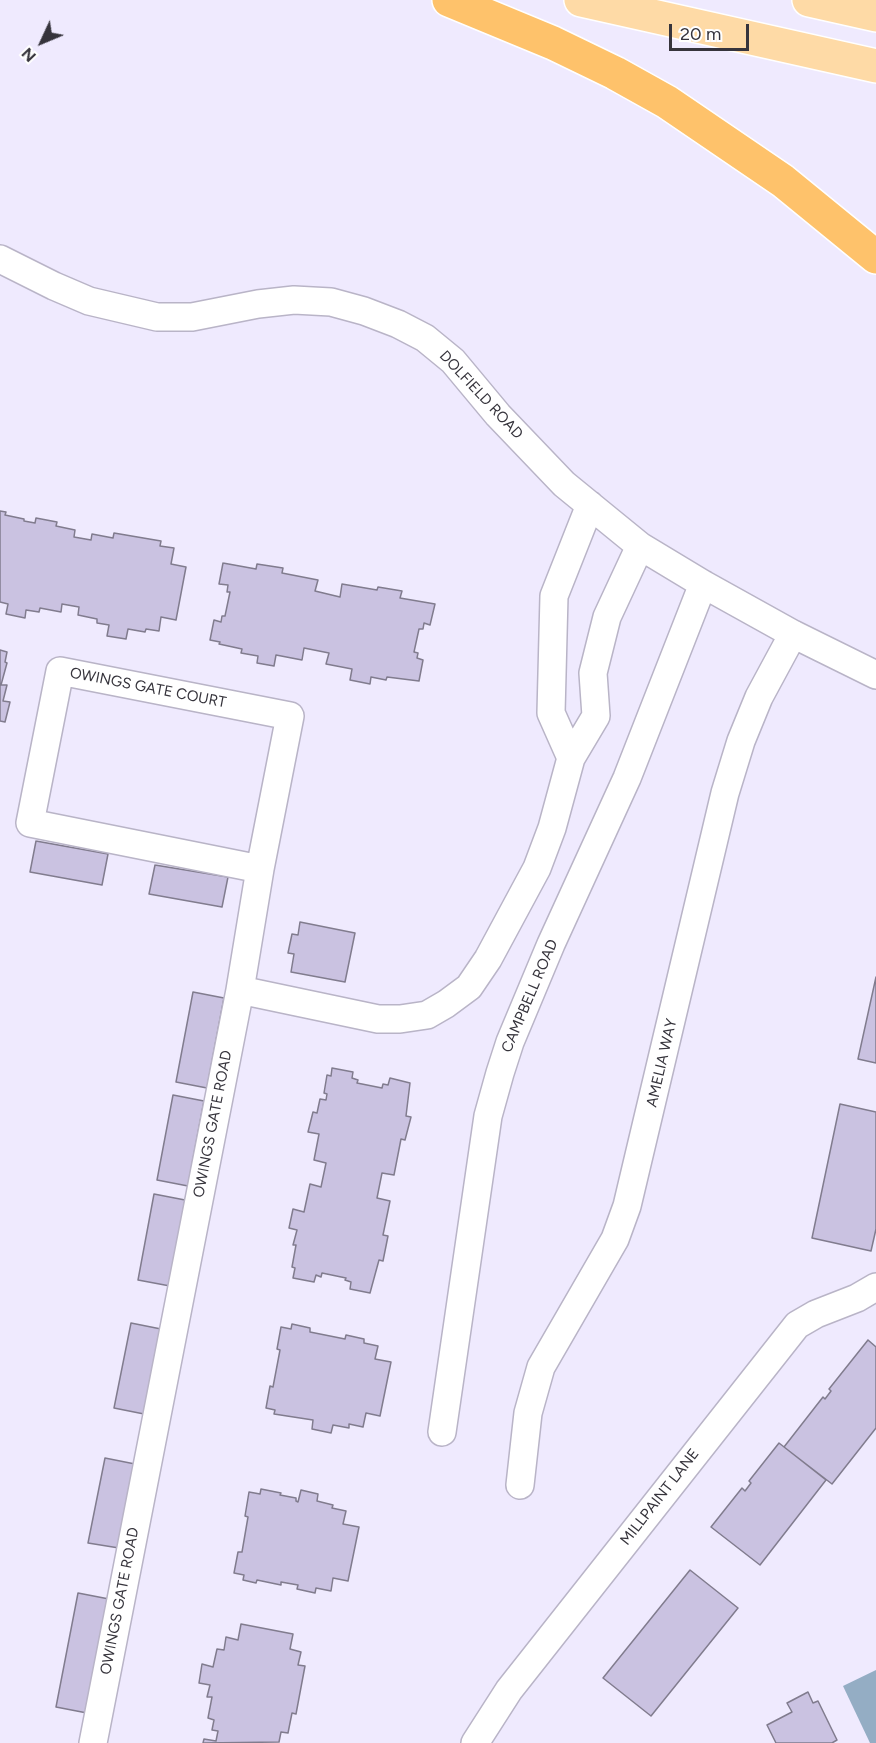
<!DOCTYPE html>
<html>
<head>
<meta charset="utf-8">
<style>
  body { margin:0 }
  #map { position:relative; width:876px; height:1743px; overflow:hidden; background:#efeafe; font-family:Figtree,sans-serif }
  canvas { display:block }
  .north { position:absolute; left:12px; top:12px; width:60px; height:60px; -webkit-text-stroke:4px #fff; paint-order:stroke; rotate:226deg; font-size:16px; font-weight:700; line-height:24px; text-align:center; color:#36343c }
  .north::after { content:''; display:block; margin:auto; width:21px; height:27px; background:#36343c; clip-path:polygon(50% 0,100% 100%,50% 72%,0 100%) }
  .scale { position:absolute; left:669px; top:24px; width:80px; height:27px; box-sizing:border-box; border:3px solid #36343c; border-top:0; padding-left:8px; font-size:18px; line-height:21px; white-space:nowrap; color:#36343c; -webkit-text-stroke:4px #fff; paint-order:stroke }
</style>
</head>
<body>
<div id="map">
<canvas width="876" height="1743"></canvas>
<div class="north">N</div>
<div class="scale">20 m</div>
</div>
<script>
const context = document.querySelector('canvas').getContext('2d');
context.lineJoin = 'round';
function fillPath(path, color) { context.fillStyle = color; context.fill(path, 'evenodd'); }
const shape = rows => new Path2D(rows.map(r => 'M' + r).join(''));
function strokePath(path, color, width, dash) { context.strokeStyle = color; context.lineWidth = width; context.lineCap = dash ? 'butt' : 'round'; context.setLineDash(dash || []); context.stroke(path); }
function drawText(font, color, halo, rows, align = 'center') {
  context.font = font + ' Figtree,sans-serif'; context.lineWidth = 4.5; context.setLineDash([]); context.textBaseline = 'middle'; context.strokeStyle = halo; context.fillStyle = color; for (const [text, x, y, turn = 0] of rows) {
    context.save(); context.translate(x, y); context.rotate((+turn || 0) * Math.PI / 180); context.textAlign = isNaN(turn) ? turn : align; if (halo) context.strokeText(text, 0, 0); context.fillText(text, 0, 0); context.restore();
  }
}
const water = shape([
  [876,1670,876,1743,870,1743,843,1686]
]);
const building = shape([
  [0,511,6,512,5,515,24,519,24,521,35,523,36,518,57,522,56,526,75,530,74,537,91,540,92,534,113,538,114,533,161,541,160,546,174,548,171,564,186,567,176,620,161,617,159,631,146,629,145,632,128,629,126,639,107,636,109,625,97,623,97,619,78,615,79,607,62,604,61,612,40,608,39,612,26,610,25,618,6,614,8,604,0,602,0,511],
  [223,563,256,569,257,564,283,568,282,573,318,580,315,591,340,597,342,584,377,590,378,587,402,591,400,598,435,604,430,625,424,623,423,629,419,629,414,652,418,653,417,658,423,660,419,681,387,677,386,680,371,677,370,684,350,680,352,669,326,664,329,653,304,648,302,660,276,655,274,666,257,663,258,656,241,653,242,649,219,644,220,642,210,640,214,620,221,622,222,616,225,616,230,592,227,592,228,585,219,584,223,563],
  [0,650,7,652,5,662,7,663,1,685,7,685,3,701,10,702,5,722,0,721,0,650],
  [36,841,108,854,102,885,30,872,36,841],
  [155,865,228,877,222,907,149,894,155,865],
  [300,922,355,933,345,982,291,972,294,954,288,953,292,934,298,935,300,922],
  [876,977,876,1063,858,1059,876,977],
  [193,992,224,998,207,1088,176,1082,193,992],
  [332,1068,353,1072,352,1078,358,1080,357,1083,382,1088,383,1084,388,1085,390,1078,410,1083,406,1116,411,1117,405,1140,401,1139,394,1175,382,1173,377,1198,390,1201,383,1235,388,1236,383,1261,379,1260,370,1293,350,1289,351,1282,345,1280,346,1278,322,1273,321,1277,316,1275,314,1282,293,1278,295,1268,292,1267,296,1245,293,1245,297,1230,289,1228,293,1209,304,1212,310,1184,321,1187,326,1163,314,1160,319,1134,308,1132,313,1112,317,1113,320,1099,326,1100,327,1094,324,1093,327,1075,331,1076,332,1068],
  [173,1095,204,1101,188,1186,157,1180,173,1095],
  [840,1104,876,1112,876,1229,871,1251,812,1238,840,1104],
  [154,1194,185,1200,170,1286,138,1280,154,1194],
  [131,1323,161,1329,144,1414,114,1408,131,1323],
  [292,1324,310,1328,310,1332,345,1339,346,1335,364,1339,364,1343,378,1346,375,1359,391,1362,380,1416,366,1413,363,1427,349,1424,349,1428,333,1425,331,1433,312,1429,313,1420,274,1414,275,1410,266,1408,270,1386,273,1387,280,1350,277,1349,281,1327,291,1329,292,1324],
  [868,1340,876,1347,876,1428,832,1484,784,1447,823,1397,825,1399,831,1391,829,1389,868,1340],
  [779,1443,826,1480,760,1565,711,1527,742,1488,745,1491,751,1483,749,1481,779,1443],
  [105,1458,135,1464,119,1548,88,1543,105,1458],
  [261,1489,281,1493,280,1495,296,1498,296,1501,298,1502,301,1490,318,1494,317,1501,333,1505,332,1508,346,1511,343,1524,359,1527,348,1581,333,1578,331,1591,316,1588,315,1593,297,1589,298,1585,281,1582,281,1585,257,1580,256,1583,243,1580,244,1575,234,1573,238,1552,242,1552,248,1517,245,1516,249,1492,260,1494,261,1489],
  [690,1570,738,1608,651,1716,603,1678,690,1570],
  [78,1593,109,1599,87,1713,56,1707,78,1593],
  [241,1624,293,1634,290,1649,301,1652,298,1665,305,1666,296,1714,292,1713,288,1733,281,1732,279,1742,203,1743,204,1739,216,1741,218,1731,212,1730,214,1720,208,1718,212,1697,207,1697,210,1685,199,1683,202,1664,213,1667,217,1649,224,1650,226,1637,238,1640,241,1624],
  [808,1692,813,1703,818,1701,837,1740,832,1743,776,1743,767,1725,792,1712,787,1703,808,1692]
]);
const minor = shape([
  [0,259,54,286,89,301,157,317,192,317,258,304,294,300,331,302,364,311,398,324,425,338,453,361,498,415,564,484,640,546,703,584,793,634,876,675],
  [571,758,551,713,554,596,590,505],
  [240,990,260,869,290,716,60,671,30,823,260,869],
  [442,1432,488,1116,500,1073,510,1042,551,944,627,778,703,584],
  [520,1485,528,1413,541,1367,615,1239,627,1206,725,793,741,741,759,697,793,634],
  [93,1743,240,990,378,1019,400,1019,427,1015,446,1004,469,987,488,959,537,868,552,828,571,758,596,716,593,673,607,617,640,546],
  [475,1743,509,1690,797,1325,816,1314,857,1298,876,1287]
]);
const major = shape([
  [581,0,876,66],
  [809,0,876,15]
]);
const highway = shape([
  [449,0,553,43,615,73,667,102,783,181,876,257]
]);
const streetNames = [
  ["DOLFIELD ROAD",481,395,47],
  ["OWINGS GATE COURT",148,688,11],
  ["CAMPBELL ROAD",530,996,-67],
  ["AMELIA WAY",662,1063,-77],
  ["OWINGS GATE ROAD",213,1124,-79],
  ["MILLPAINT LANE",660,1497,-52],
  ["OWINGS GATE ROAD",120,1601,-79]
];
fillPath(water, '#94adc4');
fillPath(building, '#cac2e1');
strokePath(building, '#817c8e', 1.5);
strokePath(minor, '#b9b4c7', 30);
strokePath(major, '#fff', 36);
strokePath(highway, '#fff', 36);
strokePath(minor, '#fff', 27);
strokePath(major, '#fedaa6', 33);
strokePath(highway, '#fec26b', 33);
drawText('15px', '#36343c', '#fff', streetNames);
</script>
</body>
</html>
